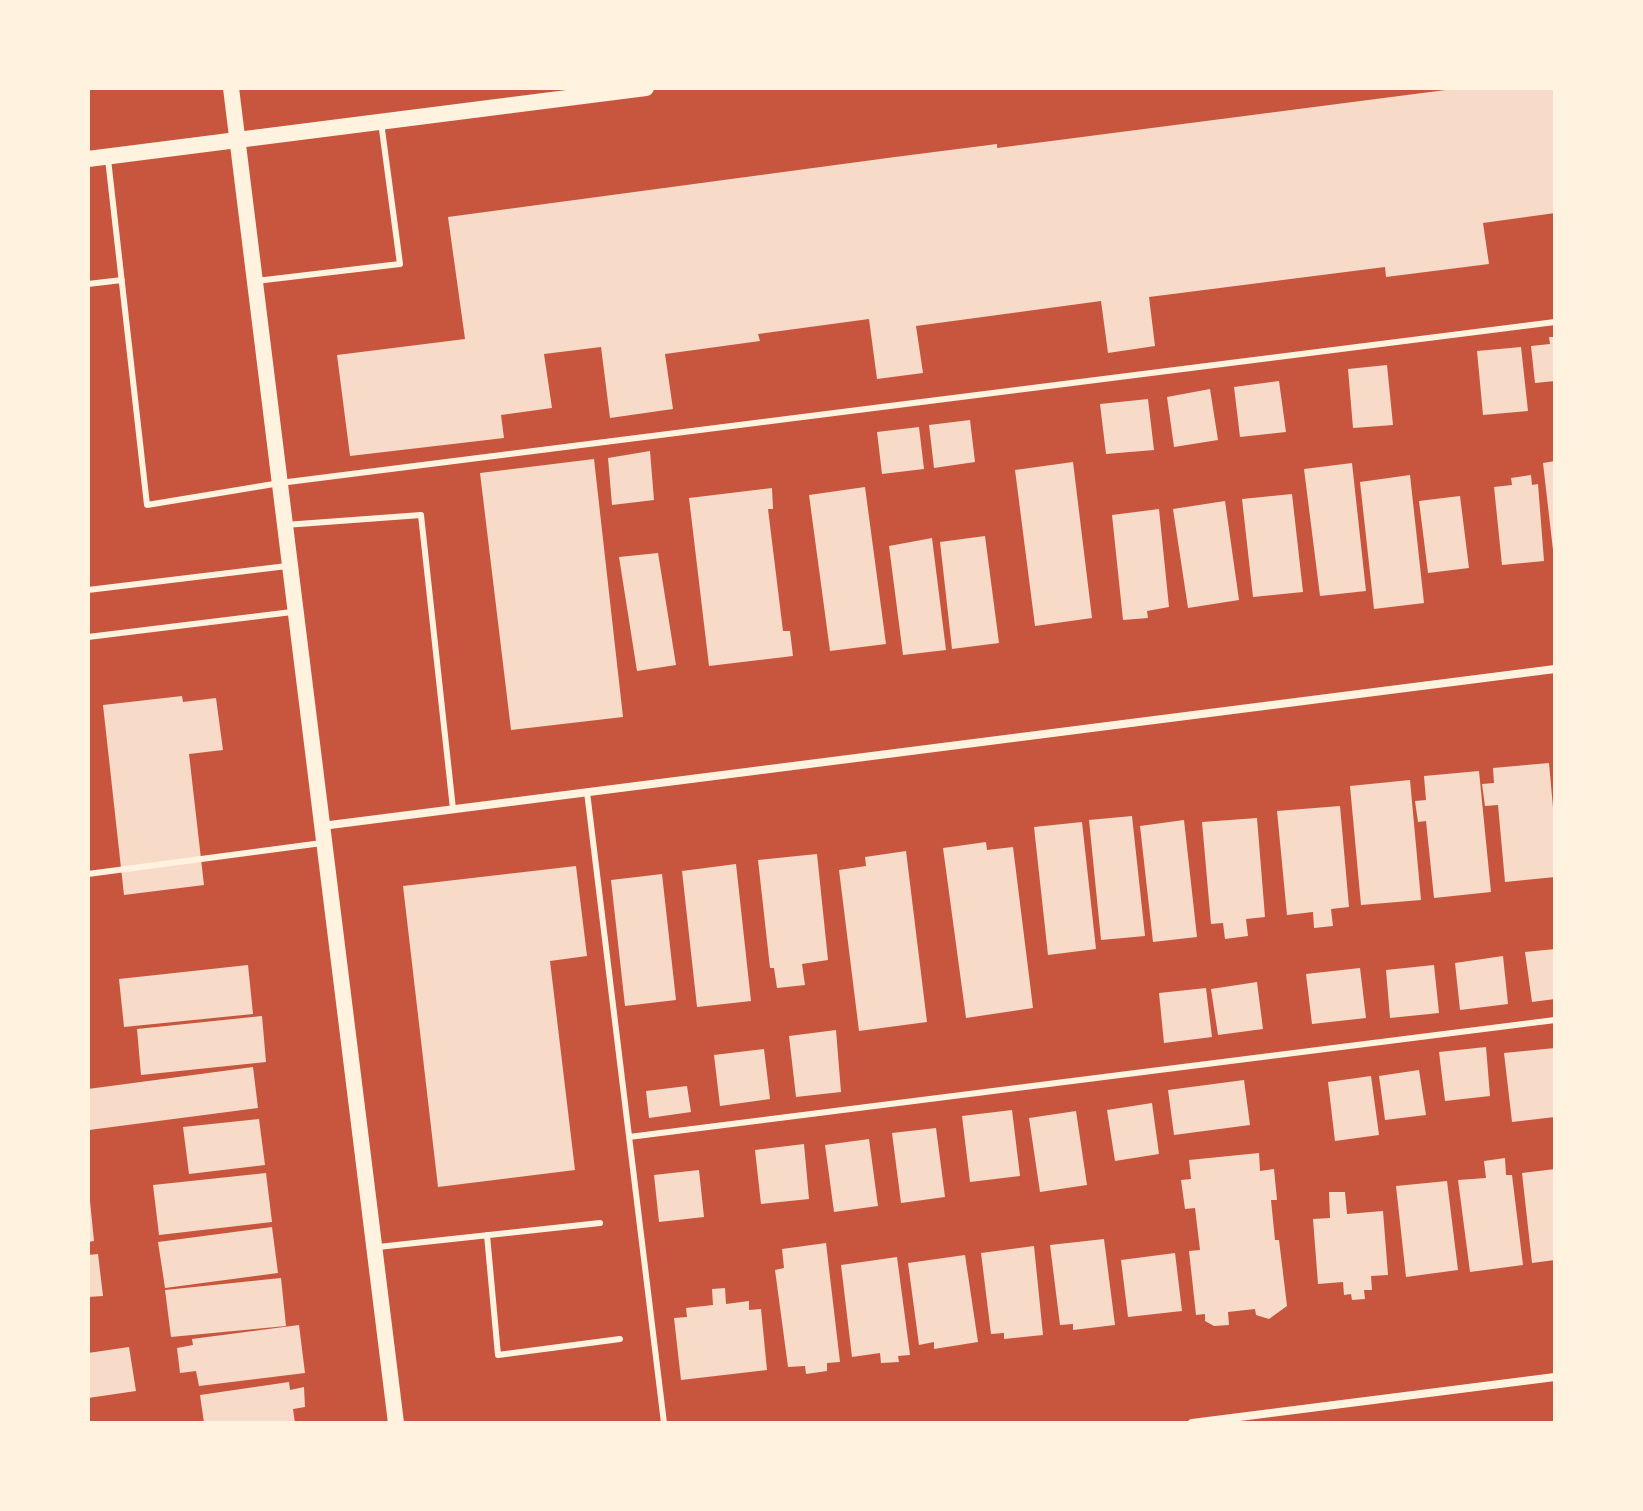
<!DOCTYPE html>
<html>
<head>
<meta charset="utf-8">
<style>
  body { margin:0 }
  #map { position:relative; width:1643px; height:1511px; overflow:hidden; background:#c8553d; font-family:Signika,sans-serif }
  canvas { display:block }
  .frame { position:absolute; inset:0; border:90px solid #fff3e0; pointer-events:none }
</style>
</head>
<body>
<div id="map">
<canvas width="1643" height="1511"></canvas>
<div class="frame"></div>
</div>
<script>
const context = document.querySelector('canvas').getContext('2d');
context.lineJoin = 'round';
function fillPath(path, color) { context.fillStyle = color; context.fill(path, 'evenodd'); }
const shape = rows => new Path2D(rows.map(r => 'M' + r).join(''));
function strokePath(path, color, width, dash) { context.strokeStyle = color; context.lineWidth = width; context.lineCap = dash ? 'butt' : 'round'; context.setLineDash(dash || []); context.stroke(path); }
const building = shape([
  [1461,88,1555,88,1555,213,1483,223,1489,264,1386,277,1385,267,1149,297,1155,346,1108,353,1101,301,916,326,923,373,877,379,869,319,758,334,760,341,665,354,673,409,610,418,601,347,544,354,552,408,501,415,504,438,350,456,337,355,465,339,448,217,895,157,997,144,997,148],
  [1549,337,1555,337,1555,381,1535,383,1531,346,1550,344],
  [1521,347,1528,411,1483,415,1477,351],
  [1387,365,1393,425,1353,428,1348,369],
  [1279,381,1286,432,1240,437,1234,387],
  [1210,389,1218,440,1174,447,1167,397],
  [1148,399,1154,450,1106,454,1100,404],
  [970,420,975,462,934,468,929,425],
  [919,427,924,469,882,474,877,432],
  [650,451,654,500,612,505,608,458],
  [594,459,623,717,511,730,480,473],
  [1555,461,1555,550,1553,550,1543,463],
  [1073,462,1092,618,1035,626,1015,470],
  [1352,463,1366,591,1320,596,1304,469],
  [1410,475,1424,603,1374,609,1360,482],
  [1531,475,1532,485,1538,484,1544,561,1502,565,1494,487,1512,485,1511,478],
  [865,487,886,644,830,651,809,495],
  [772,488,773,509,768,509,783,631,790,631,793,656,709,666,689,498],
  [1292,494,1303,592,1253,597,1242,499],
  [1460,496,1469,568,1428,573,1419,501],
  [1225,501,1239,600,1188,608,1173,509],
  [1159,509,1169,607,1147,611,1148,618,1123,620,1112,515],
  [985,536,999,643,952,649,940,542],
  [932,538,946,650,903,655,889,546],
  [658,553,676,665,637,671,619,557],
  [182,696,183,702,216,698,223,750,189,754,204,885,124,895,103,705],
  [1549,763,1555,830,1555,877,1505,882,1498,805,1485,806,1482,784,1494,783,1493,768],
  [1479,771,1491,892,1434,898,1426,821,1418,822,1415,801,1426,800,1424,776],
  [1410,780,1421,900,1361,905,1350,786],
  [1340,806,1349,907,1331,909,1333,926,1314,928,1313,912,1287,915,1277,811],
  [1132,816,1145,936,1101,940,1089,820],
  [1257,818,1265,917,1246,919,1248,936,1225,939,1223,923,1211,924,1202,822],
  [1184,820,1197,937,1153,942,1140,826],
  [1082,822,1096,949,1048,955,1034,827],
  [986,842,987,850,1013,847,1033,1008,966,1018,943,848],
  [906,851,927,1022,859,1031,839,870,866,866,865,857],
  [817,854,828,960,802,964,805,985,777,988,774,968,770,968,758,860],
  [736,864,751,1001,697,1007,682,871],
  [576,866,587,956,550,961,575,1170,438,1187,403,886],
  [662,874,676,1000,625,1006,611,880],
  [1555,949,1555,999,1532,1002,1525,952],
  [1503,956,1508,1004,1460,1010,1455,963],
  [248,965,253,1014,124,1027,119,979],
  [1434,965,1439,1013,1390,1018,1386,970],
  [1360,968,1366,1018,1312,1024,1306,974],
  [1257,982,1263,1029,1218,1035,1211,989],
  [1206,988,1212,1037,1164,1043,1159,993],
  [262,1016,266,1062,141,1075,137,1029],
  [836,1030,841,1092,796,1097,789,1036],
  [1486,1047,1490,1096,1445,1101,1439,1052],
  [1555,1048,1555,1117,1512,1122,1504,1053],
  [764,1049,770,1099,720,1106,714,1055],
  [253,1067,258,1108,89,1130,88,1089],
  [1419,1070,1426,1115,1385,1120,1379,1076],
  [1371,1076,1379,1135,1335,1141,1328,1082],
  [1244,1080,1250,1125,1174,1135,1168,1090],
  [687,1086,691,1112,649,1118,646,1091],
  [1152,1103,1159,1154,1115,1161,1107,1110],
  [1012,1110,1020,1176,970,1182,962,1116],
  [1076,1111,1087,1185,1040,1192,1029,1118],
  [259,1119,265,1165,189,1174,183,1127],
  [936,1128,945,1197,901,1203,892,1133],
  [869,1139,878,1206,834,1212,825,1145],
  [804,1144,809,1199,761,1204,755,1150],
  [1259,1153,1260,1171,1274,1169,1277,1200,1271,1200,1275,1240,1279,1240,1287,1306,1269,1319,1256,1315,1255,1309,1228,1312,1229,1325,1214,1326,1205,1321,1205,1314,1196,1315,1189,1251,1200,1250,1195,1208,1185,1209,1181,1180,1191,1179,1189,1160],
  [1505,1158,1506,1175,1512,1175,1523,1265,1470,1272,1458,1180,1486,1178,1484,1161],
  [1555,1169,1555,1260,1532,1263,1522,1173],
  [699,1170,704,1217,659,1222,654,1175],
  [266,1173,272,1222,159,1235,153,1185],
  [1447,1181,1458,1270,1406,1277,1396,1186],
  [1329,1192,1345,1192,1347,1214,1383,1211,1388,1275,1371,1276,1372,1290,1364,1290,1365,1299,1352,1300,1351,1294,1344,1295,1343,1282,1318,1284,1313,1219,1330,1218],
  [88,1201,90,1201,94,1241,88,1242],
  [272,1227,278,1273,165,1288,158,1242],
  [1104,1239,1115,1325,1073,1330,1073,1324,1060,1325,1050,1245],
  [826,1243,840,1362,827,1363,827,1371,806,1374,805,1366,788,1367,775,1270,784,1268,782,1249],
  [1034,1246,1043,1335,1004,1339,1004,1333,991,1334,981,1253],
  [1175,1253,1182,1311,1128,1317,1121,1260],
  [98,1254,103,1296,88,1297,88,1255],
  [965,1255,978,1342,934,1349,934,1342,919,1345,908,1263],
  [897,1257,910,1355,898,1356,899,1362,881,1363,880,1353,852,1357,841,1265],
  [281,1278,286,1326,171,1337,165,1290],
  [725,1288,726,1304,749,1301,749,1310,761,1309,767,1370,681,1380,674,1318,687,1317,686,1308,713,1305,712,1289],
  [299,1325,305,1373,199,1386,196,1371,180,1373,177,1348,193,1345,192,1339],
  [129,1347,136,1391,88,1398,88,1353],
  [289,1382,290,1390,304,1387,305,1407,293,1409,295,1423,204,1423,200,1395]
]);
const service = shape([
  [108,159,147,505,280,483,1555,322],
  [256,281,400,264,381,122],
  [88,284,122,280],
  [285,525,421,515,453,809],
  [88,590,287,566],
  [88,637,292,612],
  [587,792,664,1423],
  [88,874,322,843],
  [629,1137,1555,1020],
  [487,1235,498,1355,620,1339],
  [378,1247,600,1223]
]);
const minor = shape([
  [322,826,1555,669],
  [1192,1423,1555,1377]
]);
const secondary = shape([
  [231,88,396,1423],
  [88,159,646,88]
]);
fillPath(building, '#f7dbc8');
strokePath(service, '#fff3e0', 6);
strokePath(minor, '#fff3e0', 8);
strokePath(secondary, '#fff3e0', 16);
</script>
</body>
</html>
